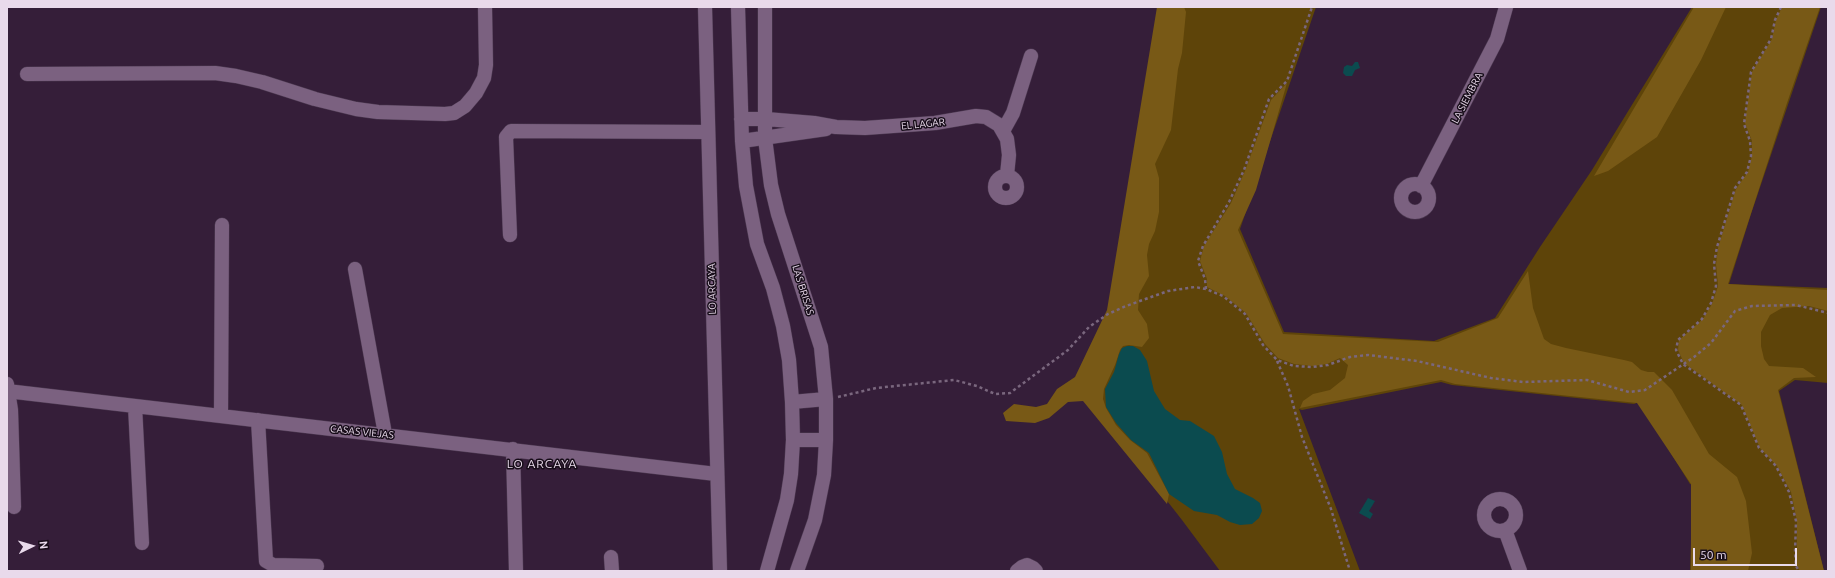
<!DOCTYPE html>
<html>
<head>
<meta charset="utf-8">
<style>
  body { margin:0 }
  #map { position:relative; width:1835px; height:578px; overflow:hidden; background:#351e39; font-family:Ubuntu,sans-serif }
  canvas { display:block }
  .frame { position:absolute; inset:0; border:8px solid #e9daeb; pointer-events:none }
  .north { position:absolute; left:12px; top:526px; width:40px; height:40px; -webkit-text-stroke:3px #170d19; paint-order:stroke; rotate:85deg; font-size:11px; font-weight:700; line-height:16px; text-align:center; color:#e9daeb }
  .north::after { content:''; display:block; margin:auto; width:14px; height:18px; background:#e9daeb; clip-path:polygon(50% 0,100% 100%,50% 72%,0 100%) }
  .scale { position:absolute; left:1693px; top:548px; width:104px; height:18px; box-sizing:border-box; border:2px solid #e9daeb; border-top:0; padding-left:5px; font-size:12px; line-height:14px; white-space:nowrap; color:#e9daeb; -webkit-text-stroke:3px #170d19; paint-order:stroke }
</style>
</head>
<body>
<div id="map">
<canvas width="1835" height="578"></canvas>
<div class="frame"></div>
<div class="north">N</div>
<div class="scale">50 m</div>
</div>
<script>
const context = document.querySelector('canvas').getContext('2d');
context.lineJoin = 'round';
function fillPath(path, color) { context.fillStyle = color; context.fill(path, 'evenodd'); }
const shape = rows => new Path2D(rows.map(r => 'M' + r).join(''));
function strokePath(path, color, width, dash) { context.strokeStyle = color; context.lineWidth = width; context.lineCap = dash ? 'butt' : 'round'; context.setLineDash(dash || []); context.stroke(path); }
function drawText(font, color, halo, rows, align = 'center') {
  context.font = font + ' Ubuntu,sans-serif'; context.lineWidth = 3; context.setLineDash([]); context.textBaseline = 'middle'; context.strokeStyle = halo; context.fillStyle = color; for (const [text, x, y, turn = 0] of rows) {
    context.save(); context.translate(x, y); context.rotate((+turn || 0) * Math.PI / 180); context.textAlign = isNaN(turn) ? turn : align; if (halo) context.strokeText(text, 0, 0); context.fillText(text, 0, 0); context.restore();
  }
}
const green = shape([
  [1158,7,1316,7,1240,229,1284,332,1434,341,1495,318,1540,247,1592,170,1692,7,1821,7,1751,214,1729,284,1828,288,1828,383,1795,380,1779,391,1824,571,1690,571,1693,485,1690,484,1639,402,1634,404,1452,385,1441,382,1302,410,1299,409,1360,571,1220,571,1182,520,1084,395,1108,310]
]);
const forest = shape([
  [1157,7,1184,7,1186,12,1182,53,1178,69,1171,130,1155,164,1159,178,1159,212,1155,231,1149,244,1147,255,1149,276,1139,294,1138,310,1147,324,1149,338,1142,347,1129,345,1123,346,1120,350,1115,365,1104,389,1103,399,1106,408,1116,425,1130,440,1147,453,1169,494,1167,504,1083,401,1068,402,1049,418,1035,423,1006,421,1003,413,1014,404,1036,407,1047,404,1057,389,1075,377,1107,310],
  [1694,7,1726,7,1701,60,1657,137,1608,171,1594,176],
  [1782,7,1820,7,1787,103,1728,284,1828,290,1828,311,1809,306,1782,308,1770,315,1761,332,1761,346,1764,359,1769,366,1803,368,1816,377,1794,378,1778,390,1824,571,1800,571,1797,566,1797,521,1791,492,1777,466,1760,448,1742,405,1684,363,1678,350,1679,340,1703,319,1712,304,1718,286,1716,264,1718,248,1736,189,1748,172,1752,156,1752,141,1745,123,1752,72,1772,39,1776,20],
  [1287,83,1256,190,1238,230,1283,334,1438,342,1498,318,1528,271,1533,308,1544,339,1551,344,1566,348,1624,360,1632,362,1641,370,1648,372,1654,372,1672,390,1709,454,1737,477,1746,501,1752,553,1748,571,1691,571,1691,484,1637,403,1455,384,1441,380,1300,408,1303,401,1313,394,1330,390,1345,378,1348,365,1340,358,1327,364,1313,366,1294,364,1278,358,1265,344,1246,313,1225,296,1207,287,1207,279,1200,261,1204,246,1231,203,1245,171,1271,100]
]);
const water = shape([
  [1355,62,1358,62,1360,68,1355,70,1352,76,1346,76,1343,73,1344,67,1347,65,1352,66],
  [1127,346,1133,346,1140,350,1147,361,1154,391,1165,409,1180,420,1190,421,1214,436,1222,452,1227,474,1235,489,1253,498,1260,503,1262,511,1259,518,1252,524,1240,525,1230,522,1217,515,1194,511,1169,494,1149,453,1131,440,1116,423,1106,407,1105,389,1114,372,1119,354,1122,348],
  [1368,498,1375,501,1369,511,1373,514,1370,519,1359,513]
]);
const path = shape([
  [1781,7,1775,20,1771,39,1751,72,1744,124,1750,141,1751,156,1747,172,1735,188,1717,247,1714,264,1716,286,1711,303,1702,319,1678,340,1676,350,1683,364,1741,405,1759,448,1776,466,1789,492,1796,521,1795,553,1796,566,1799,571],
  [1206,289,1205,279,1198,261,1203,246,1229,202,1244,170,1269,99,1287,81,1312,7],
  [1277,361,1288,386,1302,437,1331,509,1350,571],
  [838,397,876,388,954,380,977,386,995,394,1010,393,1068,350,1089,327,1108,314,1126,306,1168,291,1195,287,1206,289,1223,296,1245,314,1263,345,1277,360,1294,366,1312,367,1328,365,1350,357,1368,355,1417,361,1491,378,1523,382,1587,380,1629,392,1645,390,1694,357,1711,343,1735,311,1752,306,1796,305,1828,313]
]);
const minor = shape([
  [705,7,720,571],
  [738,7,742,141,746,186,757,244,773,288,783,326,789,360,792,402,793,440,791,474,787,500,767,571],
  [765,7,765,138,771,185,778,214,821,347,826,399,826,440,824,475,815,520,797,571],
  [27,74,215,73,236,76,262,82,315,99,356,109,378,112,445,114,454,113,465,106,476,93,484,78,486,65,485,7],
  [741,119,766,119,814,123,836,127,865,128,935,123,976,116,986,117,999,125,1007,139,1009,155,1007,175],
  [1003,131,1013,113,1031,56],
  [742,141,826,129],
  '995 187a11 11 0 1 1 22 0a11 11 0 1 1-22 0Z',
  '1401 198a14 14 0 1 1 28 0a14 14 0 1 1-28 0Z',
  [1421,186,1497,39,1506,7],
  [510,235,506,137,511,131,708,132],
  [355,269,385,434],
  [7,384,11,410,14,507],
  [7,391,716,474],
  [792,402,826,399],
  [135,406,142,543],
  [221,415,222,225],
  [258,420,266,561,273,565,317,566],
  [793,440,826,440],
  [513,449,516,571],
  '1484 515a16 16 0 1 1 32 0a16 16 0 1 1-32 0Z',
  [1505,530,1520,571],
  [611,557,612,571],
  [1017,571,1022,567,1027,565,1033,568,1036,571]
]);
const streetNames = [
  ["LA SIEMBRA",1467,98,-63],
  ["EL LAGAR",923,124,-6],
  ["LO ARCAYA",712,289,-91],
  ["LAS BRISAS",803,290,73],
  ["CASAS VIEJAS",362,432,6]
];
const quarterNames = [
  ["LO ARCAYA",542,464]
];
fillPath(green, '#5e4409');
fillPath(forest, '#785916');
fillPath(water, '#0b4b4f');
strokePath(minor, '#4d3a51', 15);
strokePath(path, '#7a677e', 2.5, [3, 3]);
strokePath(minor, '#7b6180', 14);
drawText('10px', '#e9daeb', '#170d19', streetNames);
context.letterSpacing = '1px';
drawText('12px', '#e9daeb', '#170d19', quarterNames);
context.letterSpacing = '0px';
</script>
</body>
</html>
